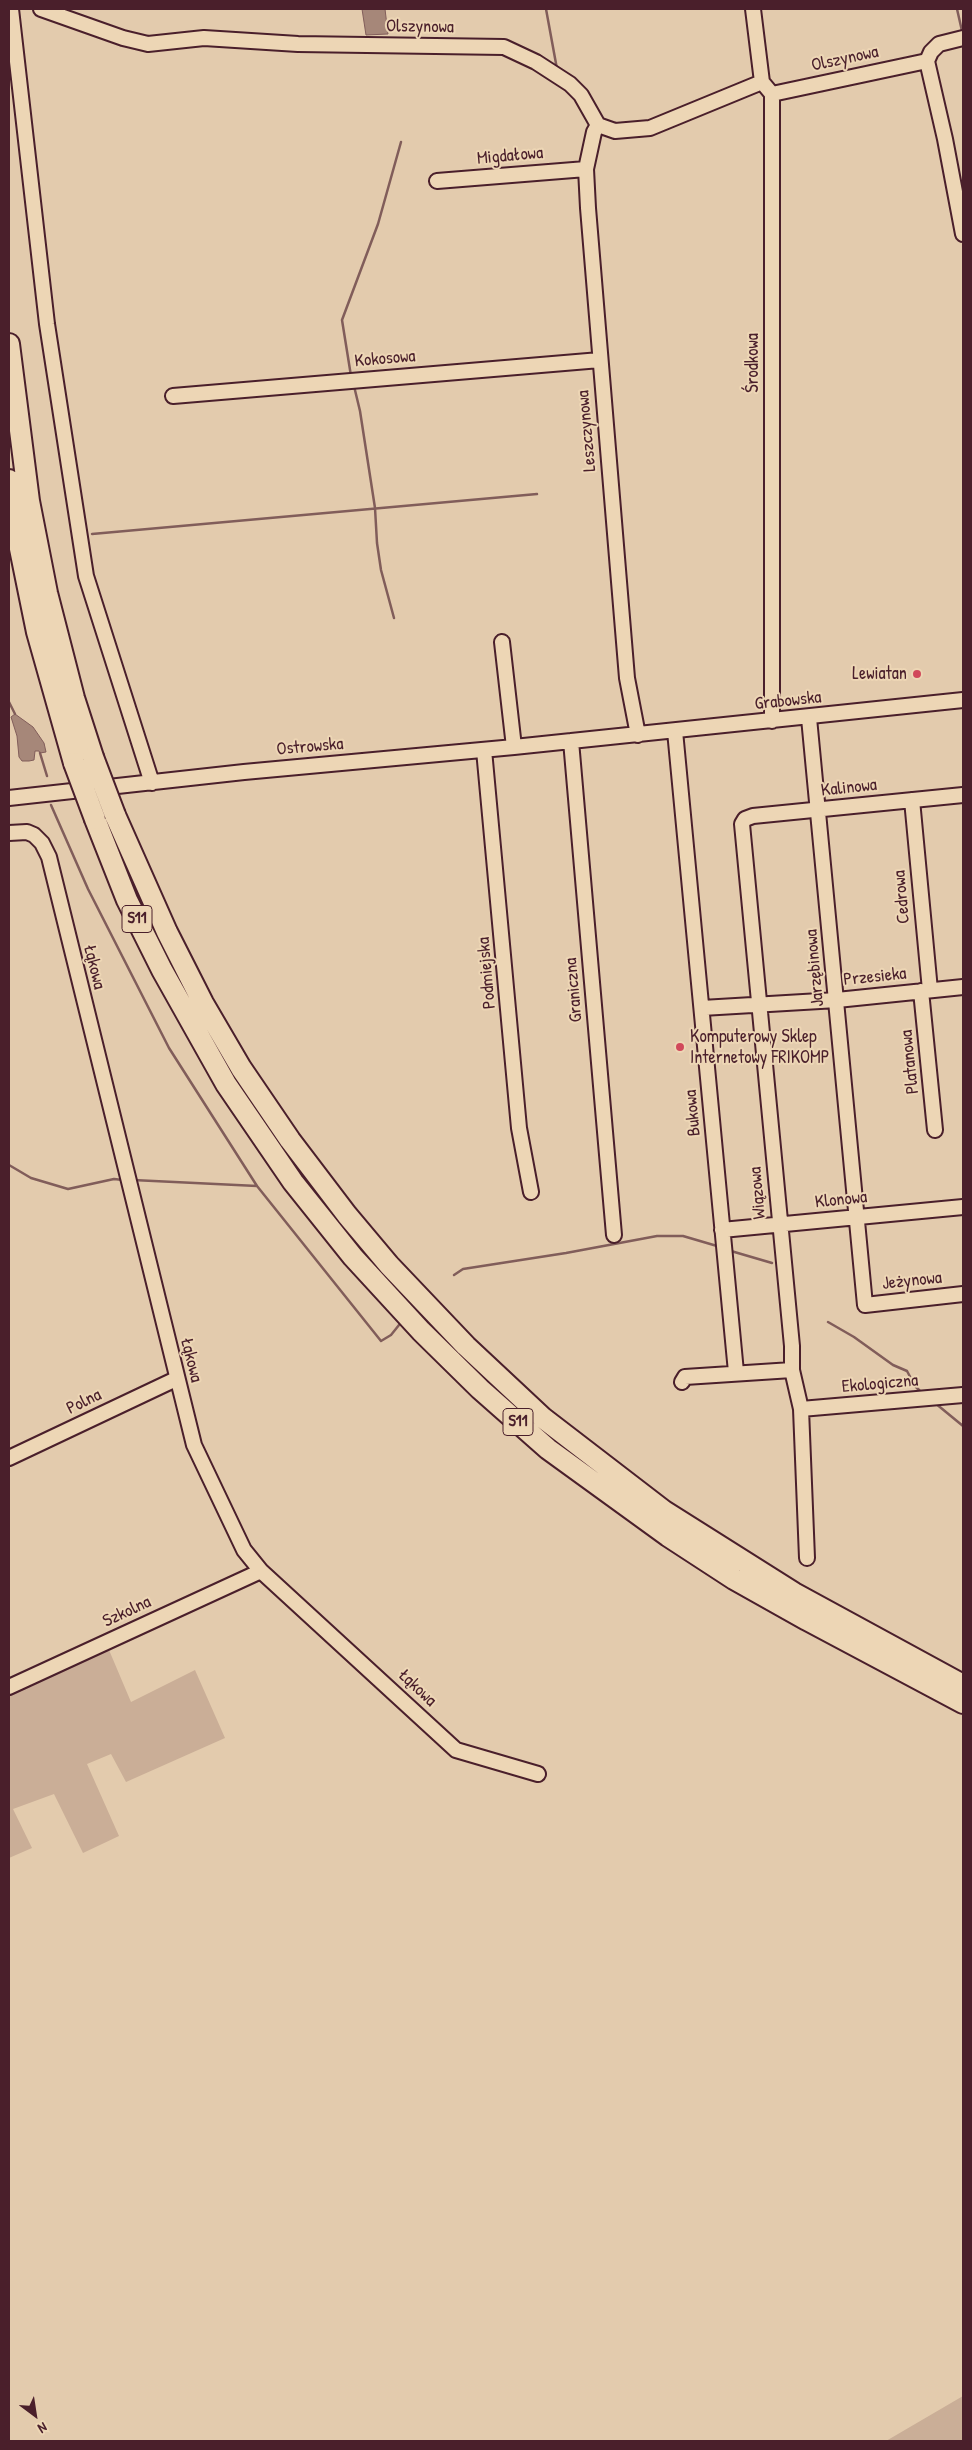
<!DOCTYPE html>
<html>
<head>
<meta charset="utf-8">
<style>
  body { margin:0 }
  #map { position:relative; width:972px; height:2450px; overflow:hidden; background:#e3cbad; font-family:"Patrick Hand",sans-serif }
  canvas { display:block }
  .frame { position:absolute; inset:0; border:10px solid #4a1f2b; pointer-events:none }
  .north { position:absolute; left:10px; top:2390px; width:50px; height:50px; -webkit-text-stroke:4px #edd6b5; paint-order:stroke; rotate:149deg; font-size:14px; font-weight:700; line-height:20px; text-align:center; color:#4a1f2b }
  .north::after { content:''; display:block; margin:auto; width:18px; height:22px; background:#4a1f2b; clip-path:polygon(50% 0,100% 100%,50% 72%,0 100%) }
</style>
</head>
<body>
<div id="map">
<canvas width="972" height="2450"></canvas>
<div class="frame"></div>
<div class="north">N</div>
</div>
<script>
const context = document.querySelector('canvas').getContext('2d');
context.lineJoin = 'round';
function fillPath(path, color) { context.fillStyle = color; context.fill(path, 'evenodd'); }
const shape = rows => new Path2D(rows.map(r => 'M' + r).join(''));
function strokePath(path, color, width, dash) { context.strokeStyle = color; context.lineWidth = width; context.lineCap = dash ? 'butt' : 'round'; context.setLineDash(dash || []); context.stroke(path); }
function drawText(font, color, halo, rows, align = 'center') {
  context.font = font + ' "Patrick Hand",sans-serif'; context.lineWidth = 4; context.setLineDash([]); context.textBaseline = 'middle'; context.strokeStyle = halo; context.fillStyle = color; for (const [text, x, y, turn = 0] of rows) {
    context.save(); context.translate(x, y); context.rotate((+turn || 0) * Math.PI / 180); context.textAlign = isNaN(turn) ? turn : align; if (halo) context.strokeText(text, 0, 0); context.fillText(text, 0, 0); context.restore();
  }
}
const green = shape([
  [109,1650,131,1702,195,1670,225,1738,126,1782,111,1754,87,1764,119,1836,83,1853,54,1794,13,1809,32,1848,9,1858,9,1695],
  [963,2396,963,2441,886,2441]
]);
const water = shape([
  [362,9,385,9,388,34,366,35,362,9],
  [15,714,33,727,44,743,46,752,40,753,39,751,35,751,34,760,29,761,22,761,19,757,17,736,11,717,15,714]
]);
const stream = shape([
  [546,9,557,69],
  [947,36,962,31,957,9],
  [351,376,342,320,378,224,401,142],
  [354,386,360,411,375,508,377,543,381,570,394,618],
  [92,534,537,494],
  [9,702,15,714],
  [40,753,47,776],
  [51,805,88,889,169,1048,257,1186,381,1341,391,1335,399,1325],
  [9,1165,31,1178,68,1189,114,1179,123,1180],
  [133,1180,257,1186],
  [731,1251,772,1263],
  [454,1275,463,1269,566,1253,657,1236,683,1236,717,1246],
  [828,1322,854,1337,893,1365,907,1371,915,1386,923,1394],
  [935,1403,963,1426]
]);
const minor = shape([
  [11,9,47,324,86,576,152,783],
  [41,9,123,38,148,44,204,38,298,44,504,47,536,62,570,84,581,95,598,125,615,131,650,128,762,82],
  [753,9,762,82,772,94,772,721],
  [927,61,945,139,963,234],
  [927,61,931,52,939,44,963,38],
  [772,94,927,61],
  [598,125,594,132,586,169,588,208,627,678,638,735],
  [437,181,586,169],
  [173,396,600,360],
  [502,642,514,747],
  [809,718,865,1305,963,1294],
  [675,731,736,1372],
  [571,741,614,1235],
  [484,750,519,1128,531,1192],
  [9,798,244,772,514,747,963,700],
  [912,800,930,990],
  [9,833,27,832,34,835,42,843,49,857,194,1445,244,1550,261,1571,456,1750,538,1774],
  [921,991,935,1130],
  [702,1008,837,1000,963,987],
  [722,1230,963,1207],
  [682,1382,685,1377,792,1370],
  [801,1409,963,1395],
  [9,1458,176,1379],
  [807,1558,801,1409,792,1370,792,1346,742,824,745,819,753,816,963,795],
  [9,1687,261,1571]
]);
const highway = shape([
  [9,344,29,501,47,593,74,698,93,757],
  [9,480,16,529,37,632,74,763],
  [115,815,167,932,203,1003,241,1068,290,1140,347,1215,389,1265,466,1346,543,1418,664,1511,794,1593,963,1685],
  [95,819,127,900,162,970,226,1084,293,1182,353,1257,421,1331,480,1389,548,1449,668,1536,734,1579,807,1620,963,1703]
]);
const highwayBridge = shape([
  [93,757,115,815],
  [74,763,95,819]
]);
const markers = [
  [917,674,5,"#d1495b"],
  [680,1047,5,"#d1495b"]
];
const shields = [
  [137,919,30],
  [518,1422,30]
];
const shieldNames = [
  ["S11",137,919],
  ["S11",518,1422]
];
const streetNames = [
  ["Olszynowa",420,27,1],
  ["Olszynowa",845,59,-12],
  ["Migdałowa",510,156,-5],
  ["Kokosowa",385,359,-5],
  ["Środkowa",753,363,-90],
  ["Leszczynowa",587,431,-95],
  ["Grabowska",788,701,-6],
  ["Ostrowska",310,747,-5],
  ["Kalinowa",849,788,-6],
  ["Cedrowa",902,897,-95],
  ["Łąkowa",94,967,76],
  ["Jarzębinowa",815,968,-95],
  ["Podmiejska",487,973,-95],
  ["Przesieka",875,977,-6],
  ["Graniczna",574,990,-95],
  ["Platanowa",910,1062,-96],
  ["Bukowa",693,1113,-95],
  ["Wiązowa",758,1193,-95],
  ["Klonowa",841,1200,-6],
  ["Jeżynowa",912,1281,-6],
  ["Łąkowa",191,1360,76],
  ["Ekologiczna",880,1384,-5],
  ["Polna",84,1402,-26],
  ["Szkolna",127,1612,-25],
  ["Łąkowa",417,1688,43]
];
const poiNames = [
  ["Lewiatan",907,674],
  ["Komputerowy Sklep",690,1037,"left"],
  ["Internetowy FRIKOMP",690,1058,"left"]
];
fillPath(green, '#caae97');
fillPath(water, '#a68779');
strokePath(water, '#815d5a', 1);
strokePath(stream, '#815d5a', 2.5);
strokePath(minor, '#4a1f2b', 18);
strokePath(highway, '#4a1f2b', 24);
strokePath(minor, '#edd6b5', 14);
strokePath(highway, '#edd6b5', 20);
strokePath(highwayBridge, '#4a1f2b', 24, []);
strokePath(highwayBridge, '#edd6b5', 20);
for (const [x, y, r, color] of markers) { const dot = new Path2D(); dot.arc(x, y, r, 0, 2 * Math.PI); context.fillStyle = color; context.fill(dot); strokePath(dot, '#edd6b5', 2); }
for (const [x, y, w] of shields) { const box = new Path2D(); box.roundRect(x - w / 2, y - 13.5, w, 27, 4); context.fillStyle = '#edd6b5'; context.fill(box); strokePath(box, '#4a1f2b', 1); }
drawText('bold 16px', '#4a1f2b', null, shieldNames);
drawText('18px', '#4a1f2b', '#edd6b5', streetNames);
drawText('18px', '#4a1f2b', '#edd6b5', poiNames, 'right');
</script>
</body>
</html>
